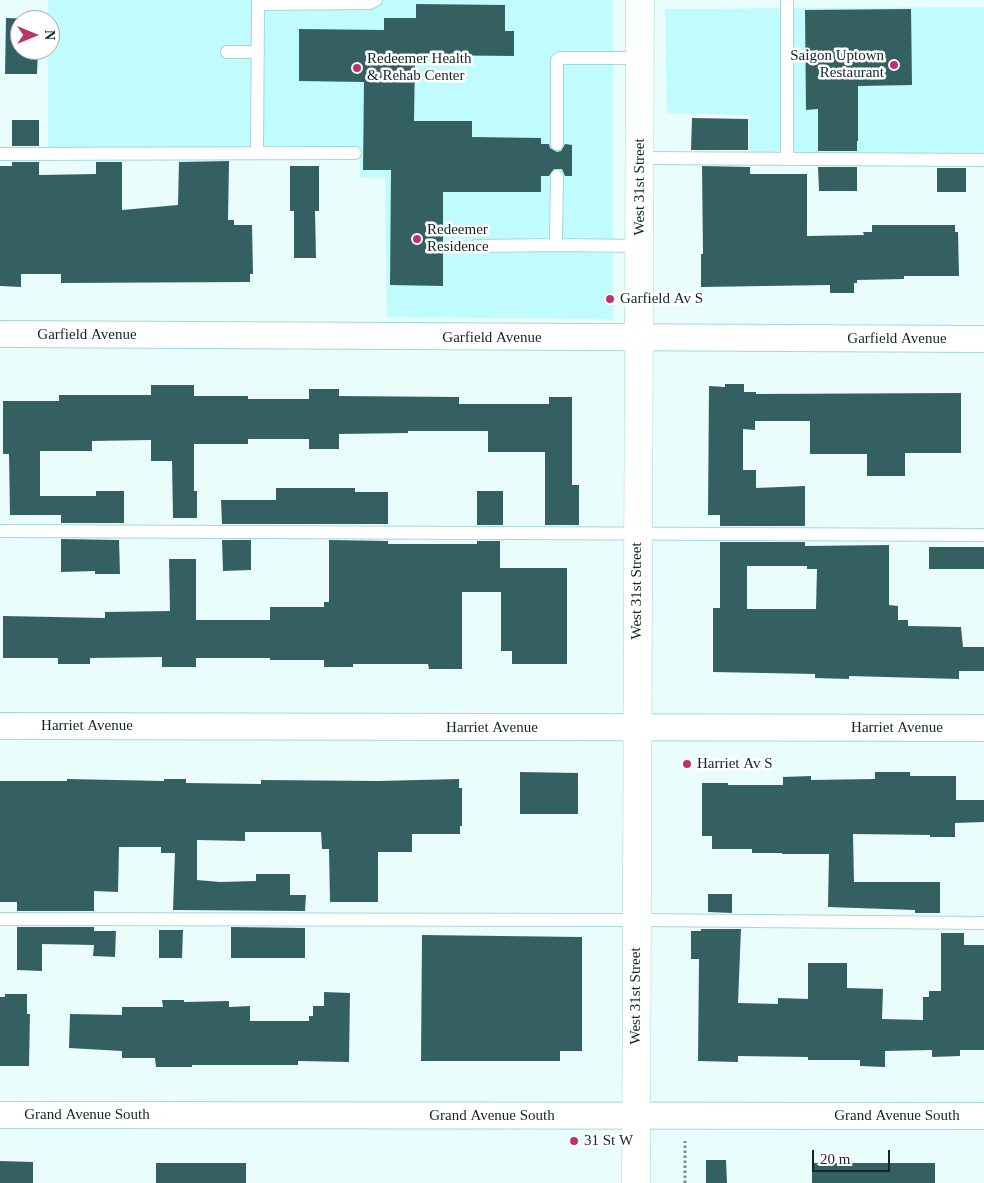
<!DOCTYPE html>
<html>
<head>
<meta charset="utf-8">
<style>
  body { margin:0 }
  #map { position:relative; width:984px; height:1183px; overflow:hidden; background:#eafdfd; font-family:Georgia,serif }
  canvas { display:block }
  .north { position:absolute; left:10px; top:10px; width:50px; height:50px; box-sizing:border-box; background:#fff; border:1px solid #a1a8a8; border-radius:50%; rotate:90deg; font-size:14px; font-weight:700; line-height:20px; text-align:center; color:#132526 }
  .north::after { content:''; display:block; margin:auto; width:18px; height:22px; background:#bd326b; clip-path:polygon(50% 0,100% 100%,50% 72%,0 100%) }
  .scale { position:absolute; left:812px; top:1150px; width:78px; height:22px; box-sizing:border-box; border:2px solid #132526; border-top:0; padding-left:6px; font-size:15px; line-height:18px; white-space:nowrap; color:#132526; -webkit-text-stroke:4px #fff; paint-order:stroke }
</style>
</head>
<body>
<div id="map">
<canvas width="984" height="1183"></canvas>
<div class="north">N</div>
<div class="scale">20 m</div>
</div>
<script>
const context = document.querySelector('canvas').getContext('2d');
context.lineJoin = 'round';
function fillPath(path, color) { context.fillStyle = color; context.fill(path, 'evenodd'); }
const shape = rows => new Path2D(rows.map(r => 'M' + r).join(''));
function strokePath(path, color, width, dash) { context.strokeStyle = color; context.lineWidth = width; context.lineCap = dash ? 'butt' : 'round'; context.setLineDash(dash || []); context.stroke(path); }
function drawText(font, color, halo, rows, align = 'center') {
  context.font = font + ' Georgia,serif'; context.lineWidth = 5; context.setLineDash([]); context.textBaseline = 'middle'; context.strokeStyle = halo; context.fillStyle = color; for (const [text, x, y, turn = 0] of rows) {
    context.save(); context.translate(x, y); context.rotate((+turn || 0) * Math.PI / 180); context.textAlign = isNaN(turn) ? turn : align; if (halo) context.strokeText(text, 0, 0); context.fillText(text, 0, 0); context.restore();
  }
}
const built = shape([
  [48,0,613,0,613,319,387,317,385,178,361,178,359,152,48,150,48,50,50,50],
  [984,7,984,161,749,157,749,115,667,113,665,9]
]);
const building = shape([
  [416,4,505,5,505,31,514,31,514,56,415,55,414,121,472,121,472,137,541,138,541,144,549,144,550,148,557,152,561,151,565,144,572,145,572,176,565,176,562,169,554,169,549,176,541,176,541,192,443,192,443,286,390,285,391,170,363,170,364,82,299,81,299,29,384,30,384,18,416,18],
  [911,9,912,85,858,86,858,141,857,141,857,151,818,151,818,109,806,110,805,10],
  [6,18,37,19,20,20,20,50,38,50,37,74,5,74],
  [692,118,748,119,748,150,691,150],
  [12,120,39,120,39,146,12,146],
  [229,161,228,220,234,220,234,225,252,225,253,274,250,274,250,282,61,283,61,274,21,274,21,287,0,286,0,166,12,166,12,162,39,162,39,175,96,174,96,162,122,162,122,210,178,205,179,162],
  [290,166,319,166,319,211,315,211,316,258,294,258,294,211,290,211],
  [702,166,750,167,750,174,807,174,807,236,864,235,863,232,872,232,872,225,955,225,955,232,958,232,959,276,904,276,904,279,857,280,857,283,854,283,854,293,830,293,830,285,701,287,701,254,703,254],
  [818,167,857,167,857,191,819,191],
  [937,168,966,168,966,192,937,192],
  [725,384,744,384,744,392,756,392,756,394,961,393,961,453,905,453,905,476,867,476,867,454,810,454,810,421,755,421,755,430,743,429,743,470,756,470,756,488,805,486,805,526,720,526,720,515,708,515,709,386,725,387],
  [151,385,194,385,194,396,248,396,248,399,309,399,309,389,339,389,339,396,459,397,459,404,549,404,549,397,572,397,572,485,579,485,579,525,545,525,545,452,488,452,488,431,408,431,408,433,339,434,339,449,309,449,309,439,248,439,248,444,194,444,194,491,197,491,197,518,173,518,172,461,151,461,151,440,92,441,92,451,40,451,40,496,96,496,96,491,124,491,124,523,61,523,61,515,10,515,9,454,3,454,3,401,59,401,59,395,151,395],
  [276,488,355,488,355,492,388,492,388,524,222,524,221,500,276,500],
  [477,491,503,491,503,525,477,525],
  [61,539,119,540,120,574,95,574,95,571,61,572],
  [222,540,251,540,251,570,223,571],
  [329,540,388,541,388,544,477,544,477,541,500,541,500,568,567,568,567,664,512,664,512,651,501,651,501,592,462,592,462,669,429,669,428,664,353,664,353,667,324,667,324,660,270,660,270,658,196,658,196,667,162,667,162,657,90,658,90,664,58,664,58,658,3,658,3,616,105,618,105,612,170,611,169,559,196,559,196,620,270,620,270,607,324,607,324,602,329,602],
  [720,542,805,542,805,546,889,545,889,605,898,606,898,620,908,620,908,626,961,627,963,647,984,647,984,671,959,671,959,679,849,676,849,679,815,678,815,674,713,672,713,608,720,608],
  [747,566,807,566,807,569,817,569,816,609,747,609],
  [929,547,984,547,984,569,929,569],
  [520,772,578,773,578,814,520,814],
  [875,772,910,772,910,776,956,776,956,800,984,800,984,822,955,823,955,837,930,837,930,835,853,834,854,882,940,882,940,913,915,913,915,910,828,907,829,854,782,854,782,853,752,853,752,849,712,849,712,836,702,836,702,783,728,783,728,785,783,785,783,777,811,776,811,780,875,779],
  [67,779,164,781,164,779,186,779,186,783,261,784,261,780,378,781,459,779,459,788,462,788,462,826,460,826,460,834,412,834,412,852,378,852,378,902,330,902,329,849,322,849,321,832,245,832,245,841,197,840,197,880,220,882,256,881,256,874,290,874,290,895,306,895,305,911,173,910,175,853,161,853,161,847,119,847,118,892,94,891,94,911,17,911,17,902,0,902,0,781,67,781],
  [708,894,732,894,732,913,708,912],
  [17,927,94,927,94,943,94,931,116,931,115,957,93,956,94,945,42,944,42,971,17,970],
  [231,927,305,928,305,958,231,958],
  [701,929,741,929,738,1003,778,1004,778,998,808,999,808,963,847,963,847,988,883,989,882,1019,923,1020,923,997,929,997,929,991,941,991,941,933,964,933,964,945,984,945,984,1050,960,1050,960,1056,932,1057,932,1050,885,1051,885,1067,860,1066,860,1060,808,1060,808,1057,738,1056,738,1062,698,1061,699,959,691,959,691,931,701,931],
  [159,930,183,930,182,958,159,958],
  [422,935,582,937,582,1051,560,1051,560,1061,421,1061],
  [324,992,350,993,349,1062,298,1061,298,1065,192,1065,192,1067,156,1067,155,1058,122,1058,122,1051,69,1048,70,1014,122,1015,122,1007,163,1007,162,1000,184,1000,184,1002,229,1001,229,1007,250,1006,250,1021,309,1021,309,1016,313,1016,313,1006,324,1006],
  [5,994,27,994,27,1014,30,1014,29,1066,0,1066,0,997,5,997],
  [706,1160,726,1160,727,1183,706,1183],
  [0,1161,33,1162,33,1183,0,1183],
  [156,1163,246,1163,246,1183,156,1183],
  [812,1163,935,1163,935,1183,812,1183]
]);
const path = shape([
  [685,1183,685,1141]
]);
const service = shape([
  [258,4,370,3,376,0],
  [227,52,258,52],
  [557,144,557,60,560,58,640,58],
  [257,153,258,0],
  [0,154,355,153],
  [640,158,984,160],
  [787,159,787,0],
  [557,176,556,240,558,245,640,246],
  [476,246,558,245],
  [0,531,984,535],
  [0,919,637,920,984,923]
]);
const minor = shape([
  [0,334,984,339],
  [0,726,984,728],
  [0,1115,984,1116]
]);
const tertiary = shape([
  [636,1183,640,0]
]);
const markers = [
  [894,65,5,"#bd326b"],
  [357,68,5,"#bd326b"],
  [417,239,5,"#bd326b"],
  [610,299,5,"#bd326b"],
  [687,764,5,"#bd326b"],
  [574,1141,5,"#bd326b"]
];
const poiNames = [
  ["Saigon Uptown",884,56,"right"],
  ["Restaurant",884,73,"right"],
  ["Redeemer Health",367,59],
  ["& Rehab Center",367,76],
  ["Redeemer",427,230],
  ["Residence",427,247],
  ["Garfield Av S",620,299],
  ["Harriet Av S",697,764],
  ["31 St W",584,1141]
];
const streetNames = [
  ["West 31st Street",640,187,-90],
  ["Garfield Avenue",87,335],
  ["Garfield Avenue",492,338],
  ["Garfield Avenue",897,339],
  ["West 31st Street",637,591,-90],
  ["Harriet Avenue",87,726],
  ["Harriet Avenue",492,728],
  ["Harriet Avenue",897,728],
  ["West 31st Street",636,996,-90],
  ["Grand Avenue South",87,1115],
  ["Grand Avenue South",492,1116],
  ["Grand Avenue South",897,1116]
];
fillPath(built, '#c0fbfd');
fillPath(building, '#346062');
strokePath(service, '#a7d6d8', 14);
strokePath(minor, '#a7d6d8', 28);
strokePath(tertiary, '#a7d6d8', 29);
strokePath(path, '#7a8d8d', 3, [2.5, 2.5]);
strokePath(service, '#fff', 12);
strokePath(minor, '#fff', 26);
strokePath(tertiary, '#fff', 28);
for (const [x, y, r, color] of markers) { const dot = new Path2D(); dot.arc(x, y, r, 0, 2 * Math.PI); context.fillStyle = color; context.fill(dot); strokePath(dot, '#fff', 2); }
drawText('15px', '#132526', '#fff', poiNames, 'left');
drawText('15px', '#132526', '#fff', streetNames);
</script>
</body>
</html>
